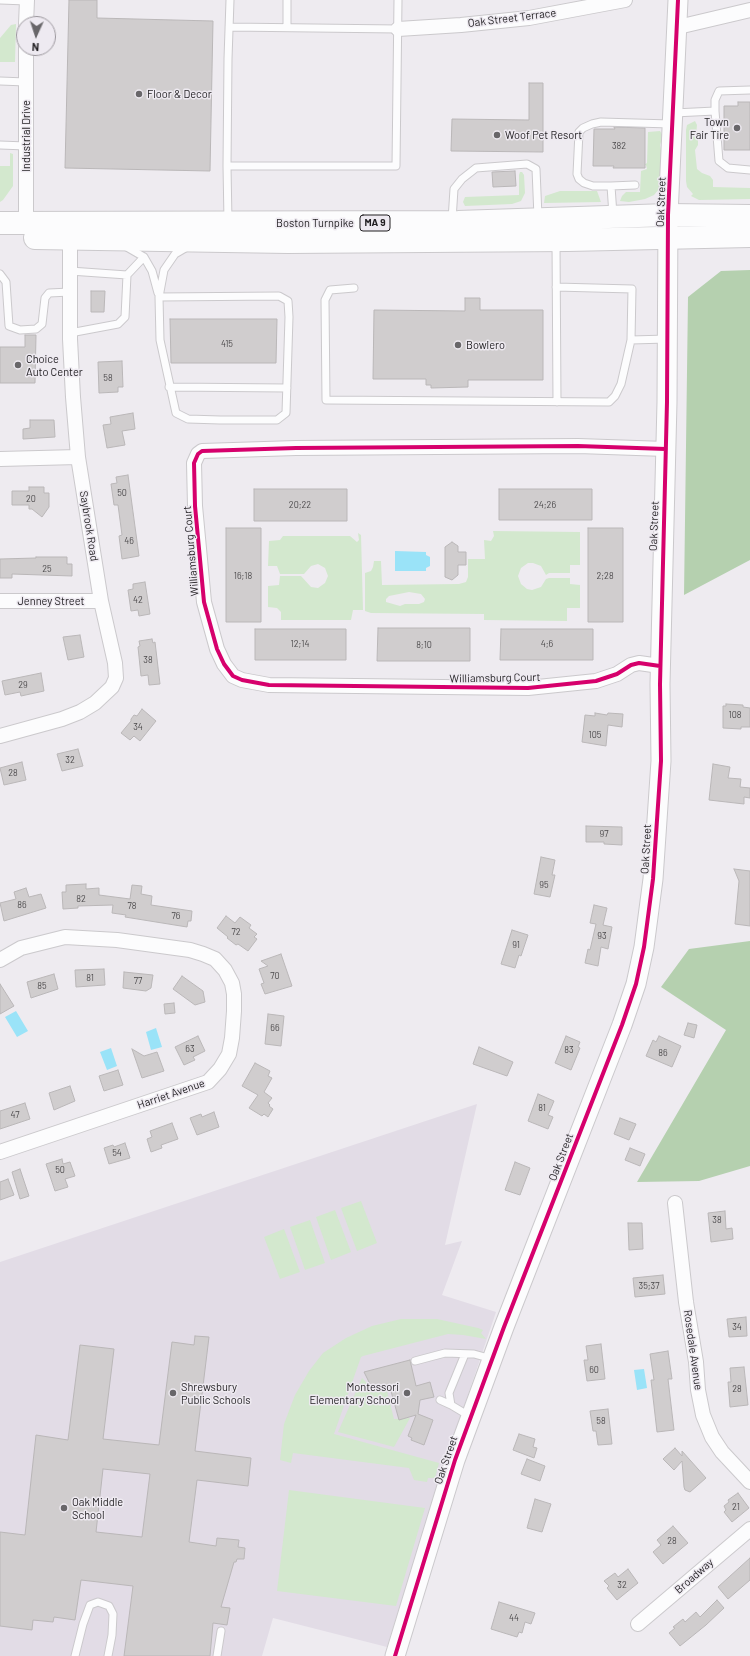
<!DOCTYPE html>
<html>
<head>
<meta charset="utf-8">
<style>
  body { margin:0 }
  #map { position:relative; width:750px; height:1656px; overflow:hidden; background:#eeebf0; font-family:Barlow,sans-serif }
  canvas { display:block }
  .north { position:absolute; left:16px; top:16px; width:40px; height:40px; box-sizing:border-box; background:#eeeaf1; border:1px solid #9c989e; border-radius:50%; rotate:183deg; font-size:11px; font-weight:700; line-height:16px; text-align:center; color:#201e21 }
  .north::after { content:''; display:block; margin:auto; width:14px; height:18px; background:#686669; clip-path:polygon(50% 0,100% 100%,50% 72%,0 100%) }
</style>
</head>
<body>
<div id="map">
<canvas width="750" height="1656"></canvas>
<div class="north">N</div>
</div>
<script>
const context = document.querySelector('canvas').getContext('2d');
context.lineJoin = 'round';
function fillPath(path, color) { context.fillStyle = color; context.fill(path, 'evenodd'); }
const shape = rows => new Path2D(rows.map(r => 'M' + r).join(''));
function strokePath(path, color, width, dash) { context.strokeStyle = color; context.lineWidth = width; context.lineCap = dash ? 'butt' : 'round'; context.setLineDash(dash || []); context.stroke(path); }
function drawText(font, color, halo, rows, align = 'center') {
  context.font = font + ' Barlow,sans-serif'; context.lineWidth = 3; context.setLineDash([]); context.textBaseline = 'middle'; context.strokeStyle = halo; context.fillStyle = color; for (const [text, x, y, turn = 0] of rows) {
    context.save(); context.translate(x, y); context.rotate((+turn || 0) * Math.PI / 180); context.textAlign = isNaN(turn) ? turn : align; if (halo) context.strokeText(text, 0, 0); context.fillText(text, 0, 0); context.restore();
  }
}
const built = shape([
  [477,1104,445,1245,462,1241,442,1295,496,1312,444,1466,387,1647,273,1618,262,1656,0,1656,0,1262]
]);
const green = shape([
  [16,24,15,62,0,62,0,38,11,25],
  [695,121,697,125,696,136,698,139,698,145,695,150,697,169,702,173,710,176,713,180,713,187,750,188,750,199,699,200,691,196,693,194,687,187,686,181,686,130,687,125],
  [660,131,663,136,660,145,663,161,659,189,654,195,645,199,629,202,620,201,622,196,626,192,640,192,641,171,647,169,646,165,644,165,647,163,648,132],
  [10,153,13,154,13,186,3,200,0,202,0,166,10,166],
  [520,172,522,172,524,175,525,193,521,201,512,204,465,206,463,202,465,197,519,195,519,175],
  [560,191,597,191,601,202,544,203,545,196],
  [493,531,580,532,580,565,570,565,570,573,549,573,546,575,541,566,533,563,528,563,521,568,518,576,521,584,527,589,532,590,541,587,546,579,549,578,570,578,570,584,580,585,580,608,567,608,567,621,484,620,484,614,371,613,365,611,365,573,371,571,373,567,374,561,381,561,382,585,459,584,466,582,468,577,468,559,485,559,484,540,491,541,494,536],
  [409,592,421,594,425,599,424,602,419,604,405,604,400,606,386,602,386,599,389,596],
  [358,533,361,535,363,610,353,610,351,620,281,620,281,612,277,608,268,607,268,586,279,585,280,576,301,576,311,587,318,588,325,583,328,576,325,568,318,564,311,566,304,574,280,574,277,566,268,566,269,541,280,540,283,536,350,536,357,542,359,540],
  [361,1201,377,1243,357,1251,341,1208],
  [335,1210,351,1252,331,1260,316,1217],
  [310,1220,325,1263,305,1270,290,1227],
  [284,1229,300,1272,280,1279,264,1237],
  [401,1319,437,1319,478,1328,483,1330,481,1333,486,1339,463,1335,448,1334,363,1356,361,1357,334,1434,439,1463,435,1478,428,1478,427,1482,414,1480,409,1468,293,1453,291,1463,280,1460,284,1424,295,1395,309,1371,323,1353,346,1338,372,1326],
  [362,1378,373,1389,386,1387,394,1419,410,1418,394,1447,338,1432],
  [289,1490,425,1508,396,1606,277,1591]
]);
const forest = shape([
  [750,270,750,560,684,595,688,297,721,271],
  [750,941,750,1166,699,1181,637,1182,726,1030,661,987,689,949]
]);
const water = shape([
  [395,551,426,552,426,555,430,557,430,566,426,568,426,571,395,571],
  [16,1011,28,1031,17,1037,5,1017],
  [156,1028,162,1047,151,1050,146,1032],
  [111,1048,117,1066,107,1070,100,1052],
  [644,1369,647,1388,637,1390,634,1370]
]);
const building = shape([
  [69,0,97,0,97,18,213,21,210,171,65,168,69,0],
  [529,83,543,83,543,152,451,151,452,119,529,120,529,83],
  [738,102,750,102,750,150,724,150,724,106,738,106,738,102],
  [614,127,645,128,645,168,613,168,614,166,593,166,594,129,615,129,614,127],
  [515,171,516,186,493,187,492,172,515,171],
  [91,291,105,291,104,312,91,312,91,291],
  [465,298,480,298,480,310,543,310,543,380,468,380,468,387,431,388,431,385,426,385,426,379,373,379,374,310,465,311,465,298],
  [170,319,277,319,276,363,171,363,170,319],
  [25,335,36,335,35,383,0,383,0,347,25,347,25,335],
  [122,361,123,387,118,387,118,392,99,393,98,362,122,361],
  [133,413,135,429,122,431,125,445,107,448,103,425,111,424,110,417,133,413],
  [30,420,54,420,55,437,23,439,23,429,30,428,30,420],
  [128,475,139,556,122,559,119,536,122,535,118,505,114,505,111,484,117,483,116,477,128,475],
  [29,487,44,487,44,493,49,493,49,507,42,517,32,509,29,509,29,505,12,505,12,491,29,491,29,487],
  [254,489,347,489,347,521,254,521,254,489],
  [499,489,592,489,592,520,499,520,499,489],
  [226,528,261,528,261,622,226,622,226,528],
  [588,528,623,528,623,622,588,622,588,528],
  [452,542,458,546,458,552,466,552,466,565,458,565,458,575,452,580,445,577,445,547,452,542],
  [36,557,67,557,67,564,72,564,72,576,12,574,12,578,0,578,0,559,36,558,36,557],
  [145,582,150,614,139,616,138,610,131,611,128,590,133,589,133,584,145,582],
  [378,628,470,628,470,661,377,661,378,628],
  [255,629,346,629,346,660,255,660,255,629],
  [501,629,593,629,593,660,500,660,501,629],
  [80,635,84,657,68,660,63,637,80,635],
  [152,639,153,643,155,642,160,684,149,685,148,675,141,676,138,647,140,646,139,641,152,639],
  [41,673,44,691,21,696,20,692,5,695,2,681,41,673],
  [726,704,743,705,743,707,750,708,750,727,741,727,741,729,723,728,723,706,726,706,726,704],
  [142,709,156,721,140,741,134,736,130,740,121,733,131,721,131,719,134,715,137,716,142,709],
  [595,713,607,715,608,713,623,714,622,727,608,725,606,746,582,742,585,715,595,716,595,713],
  [78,749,83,766,62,771,57,754,78,749],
  [22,762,26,780,4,785,0,768,22,762],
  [713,764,730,767,728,778,741,779,740,787,750,788,750,798,744,797,744,804,709,800,713,764],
  [586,826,622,827,622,845,604,844,604,842,586,842,586,826],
  [541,857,555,860,552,875,555,875,550,897,534,894,541,857],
  [734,869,750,871,750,926,735,924,739,881,734,869],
  [86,884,86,889,99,888,99,895,130,899,132,885,142,886,141,894,152,896,151,905,192,911,191,921,188,921,187,927,125,917,126,915,112,913,113,905,78,906,78,908,63,909,62,892,66,892,66,885,86,884],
  [26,888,29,897,41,894,46,908,4,921,0,903,16,899,14,892,26,888],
  [594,905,607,908,603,925,612,927,608,949,601,947,598,966,585,963,588,949,590,950,596,924,590,923,594,905],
  [226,916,235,923,240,917,251,925,249,928,257,934,254,937,257,939,248,951,238,944,236,945,227,938,228,937,217,928,226,916],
  [512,930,528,935,521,956,519,955,515,968,501,964,512,930],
  [281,954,292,986,265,994,261,984,264,983,259,969,268,966,261,961,281,954],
  [104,969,105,985,76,987,75,970,104,969],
  [124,972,153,975,151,988,146,991,123,988,124,972],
  [54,974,58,989,31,998,27,982,54,974],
  [182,976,203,991,205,1002,195,1005,173,989,182,976],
  [0,984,14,1006,0,1014,0,984],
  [174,1003,175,1013,165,1014,164,1004,174,1003],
  [268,1014,284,1016,281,1046,265,1044,268,1014],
  [688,1023,697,1025,694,1038,684,1035,688,1023],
  [198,1036,205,1051,193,1057,195,1060,184,1065,175,1047,198,1036],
  [566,1036,580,1042,578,1047,580,1048,571,1070,555,1063,566,1036],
  [659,1036,681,1046,672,1067,646,1056,653,1040,656,1042,659,1036],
  [479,1047,513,1062,507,1076,473,1064,479,1047],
  [132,1049,144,1056,157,1052,164,1071,142,1078,132,1049],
  [255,1063,270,1071,268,1076,272,1078,264,1092,272,1098,268,1103,270,1105,269,1106,273,1109,268,1117,264,1114,262,1116,249,1108,258,1095,242,1086,255,1063],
  [118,1070,123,1085,104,1091,99,1076,118,1070],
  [70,1086,75,1101,54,1110,49,1093,70,1086],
  [538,1094,554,1101,548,1115,553,1117,548,1129,528,1121,538,1094],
  [25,1103,30,1119,0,1129,0,1111,25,1103],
  [214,1112,219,1127,197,1135,190,1118,201,1114,202,1117,214,1112],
  [620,1118,636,1124,629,1140,614,1134,620,1118],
  [172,1123,178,1139,161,1145,162,1148,151,1152,147,1139,152,1137,150,1131,172,1123],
  [125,1143,130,1158,109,1164,104,1148,113,1145,114,1147,125,1143],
  [630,1148,645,1154,640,1166,625,1160,630,1148],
  [62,1159,63,1164,70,1162,75,1176,65,1179,68,1187,55,1191,46,1164,62,1159],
  [515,1162,530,1168,520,1195,505,1190,515,1162],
  [20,1169,29,1196,20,1199,12,1172,20,1169],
  [8,1179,14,1195,0,1200,0,1182,8,1179],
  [725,1211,726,1229,732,1228,733,1239,711,1242,708,1213,725,1211],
  [628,1223,642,1223,643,1249,629,1250,628,1223],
  [663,1275,665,1294,635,1297,633,1278,663,1275],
  [746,1317,747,1336,729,1337,727,1319,746,1317],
  [195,1336,209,1337,195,1451,251,1458,248,1486,197,1480,189,1542,216,1546,217,1538,239,1540,238,1547,245,1548,244,1559,237,1559,236,1562,234,1562,221,1607,230,1608,227,1625,213,1623,210,1656,124,1656,133,1586,81,1580,75,1620,54,1617,53,1622,33,1620,32,1630,0,1626,0,1532,25,1535,36,1435,68,1440,80,1345,114,1349,103,1439,159,1445,172,1342,194,1345,195,1336],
  [103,1469,150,1474,142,1537,96,1532,103,1469],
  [601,1344,605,1379,587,1381,584,1360,588,1360,586,1346,601,1344],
  [668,1351,672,1379,668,1379,674,1430,657,1432,651,1380,654,1380,650,1354,668,1351],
  [410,1360,416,1386,430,1382,434,1397,420,1400,418,1414,433,1420,424,1445,411,1440,412,1438,408,1436,416,1415,399,1420,389,1384,374,1388,374,1385,371,1386,364,1372,410,1360],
  [744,1367,748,1405,730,1407,728,1382,731,1382,730,1368,744,1367],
  [608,1409,612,1444,598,1445,596,1431,593,1431,590,1411,608,1409],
  [519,1434,535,1439,533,1447,537,1448,534,1458,513,1450,519,1434],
  [675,1448,682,1456,682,1451,706,1478,690,1492,685,1490,684,1487,682,1461,674,1470,663,1459,675,1448],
  [527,1459,545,1466,540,1481,521,1474,527,1459],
  [738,1493,749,1508,732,1522,724,1512,726,1510,724,1506,729,1502,728,1500,738,1493],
  [535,1499,551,1504,542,1532,527,1528,535,1499],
  [673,1526,688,1543,663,1564,653,1552,661,1545,657,1540,673,1526],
  [750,1558,750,1580,728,1599,718,1587,750,1558],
  [628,1569,638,1583,617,1600,607,1588,609,1586,604,1581,615,1573,618,1577,628,1569],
  [717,1600,724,1608,706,1625,680,1646,669,1633,675,1628,673,1627,683,1619,685,1622,696,1612,700,1617,717,1600],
  [499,1602,535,1613,531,1624,525,1622,522,1633,519,1632,517,1637,491,1629,499,1602]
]);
const lane = shape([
  [0,0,27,1],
  [287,26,287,0],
  [229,27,398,29],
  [0,81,26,82],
  [715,111,715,100,719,91,750,90],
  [674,113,715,111,719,161,728,168,750,170],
  [0,145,26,146],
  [227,166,228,59,230,0],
  [611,186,635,185],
  [613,215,611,186,593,186,584,183,579,179,577,174,579,132,583,128,592,124,601,122,671,124],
  [452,220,454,189,462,179,476,168,527,164,536,169,538,217],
  [228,221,227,166,396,166,398,0],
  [556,242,557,402],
  [125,246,144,257,152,271,158,293],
  [70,271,127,275],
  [0,274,6,282,9,326,20,330,36,329,42,324,45,298,49,293,70,292],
  [556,287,632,289,631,340],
  [354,288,330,290,325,300,326,400,609,402,615,396,621,384,631,340,667,339],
  [159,297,279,296,288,301,289,317,286,413,277,420,220,420,188,419,176,413,160,340,159,297,164,270,175,254,187,247],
  [70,333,118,324,125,317,127,275,144,257],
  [169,387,287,388],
  [465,1354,449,1393,451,1405,471,1417],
  [415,1361,445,1353,474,1354,492,1359],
  [440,1400,451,1405],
  [75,1656,83,1624,90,1605,98,1602,109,1606,113,1614,112,1635,108,1656],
  [217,1656,221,1631]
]);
const street = shape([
  [26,24,27,0],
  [678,27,750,10],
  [398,29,461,25,529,18,625,0],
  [26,223,26,48],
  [0,459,78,457],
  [0,601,101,601],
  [660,666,639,663,631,665,617,674,596,681,528,688,269,685,242,680,233,676,224,664,217,649,204,602,195,506,194,463,198,454,202,451,296,448,578,446,666,449],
  [0,736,62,719,80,712,95,703,112,687,116,678,115,663,101,601,78,457,73,397,70,339,70,239],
  [0,960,21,948,65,937,117,940,190,950,203,954,215,959,225,970,232,983,234,994,234,1011,232,1038,229,1054,220,1069,208,1082,0,1152],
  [675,1203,686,1302,696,1362,698,1390,703,1415,712,1437,722,1452,750,1482],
  [638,1624,750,1529]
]);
const secondary = shape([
  [395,1656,455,1460,504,1327,622,1025,636,984,644,947,653,879,661,761,660,684,667,402,668,215,678,0]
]);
const highway = shape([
  [0,223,458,222,668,215,750,216],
  [35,238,288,242,568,240,750,236]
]);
const cycleway = shape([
  [660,666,639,663,631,665,617,674,596,681,528,688,269,685,242,680,233,676,224,664,217,649,204,602,195,506,194,463,198,454,202,451,296,448,578,446,666,449],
  [395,1656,455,1460,504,1327,622,1025,636,984,644,947,653,879,661,761,660,684,667,402,668,215,678,0]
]);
const markers = [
  [139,94,4,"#686669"],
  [737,128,4,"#686669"],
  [497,135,4,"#686669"],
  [458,345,4,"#686669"],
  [18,365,4,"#686669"],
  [173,1393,4,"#686669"],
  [407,1393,4,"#686669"],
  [64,1508,4,"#686669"]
];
const numberNames = [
  ["382",619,146],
  ["415",227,344],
  ["58",108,378],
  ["50",122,493],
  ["20",31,499],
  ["20;22",300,505],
  ["24;26",545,505],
  ["46",129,541],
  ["25",47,569],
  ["16;18",243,576],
  ["2;28",605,576],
  ["42",138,600],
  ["12;14",300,644],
  ["4;6",547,644],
  ["8;10",424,645],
  ["38",148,660],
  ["29",23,685],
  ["108",735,715],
  ["34",138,727],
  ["105",595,735],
  ["32",70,760],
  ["28",13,773],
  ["97",604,834],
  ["95",544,885],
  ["82",81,899],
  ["86",22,905],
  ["78",132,906],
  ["76",176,916],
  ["72",236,932],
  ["93",602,936],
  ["91",516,945],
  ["70",275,976],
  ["81",90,978],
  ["77",138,981],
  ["85",42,986],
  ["66",275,1028],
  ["63",190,1049],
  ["83",569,1050],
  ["86",663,1053],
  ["81",542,1108],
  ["47",15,1115],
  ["54",117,1153],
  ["50",60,1170],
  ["38",717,1220],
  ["35;37",649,1286],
  ["34",737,1327],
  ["60",594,1370],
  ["28",737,1389],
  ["58",601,1421],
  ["21",736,1507],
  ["28",672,1541],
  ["32",622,1585],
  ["44",514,1618]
];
const shields = [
  [375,223,30]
];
const shieldNames = [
  ["MA 9",375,223]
];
const streetNames = [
  ["Oak Street Terrace",512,18,-7],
  ["Industrial Drive",26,136,-90],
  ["Oak Street",661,202,-88],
  ["Boston Turnpike",315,223],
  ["Saybrook Road",89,526,81],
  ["Oak Street",654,526,-88],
  ["Williamsburg Court",191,551,-95],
  ["Jenney Street",51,601],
  ["Williamsburg Court",495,678,-1],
  ["Oak Street",646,849,-87],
  ["Harriet Avenue",171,1094,-19],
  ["Oak Street",561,1157,-69],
  ["Rosedale Avenue",693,1350,82],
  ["Oak Street",446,1460,-71],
  ["Broadway",694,1576,-41]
];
const poiNames = [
  ["Floor & Decor",147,94],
  ["Town",729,122,"right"],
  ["Fair Tire",729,135,"right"],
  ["Woof Pet Resort",505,135],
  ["Bowlero",466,345],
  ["Choice",26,359],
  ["Auto Center",26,372],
  ["Shrewsbury",181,1387],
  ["Public Schools",181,1400],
  ["Montessori",399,1387,"right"],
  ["Elementary School",399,1400,"right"],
  ["Oak Middle",72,1502],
  ["School",72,1515]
];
fillPath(built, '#e2dce6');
fillPath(green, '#d3e8ce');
fillPath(forest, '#b5d0af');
fillPath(water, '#9ae3f8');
fillPath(building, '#d0cdce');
strokePath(building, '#bab7b8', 1);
strokePath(lane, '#cbc9cc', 9);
strokePath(street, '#cbc9cc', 16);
strokePath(secondary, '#cbc9cc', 21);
strokePath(highway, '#cbc9cc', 24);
strokePath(lane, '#fcfcfd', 7);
strokePath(street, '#fcfcfd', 14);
strokePath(secondary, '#fcfcfd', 19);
strokePath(highway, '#fcfcfd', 22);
strokePath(cycleway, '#d6006c', 4);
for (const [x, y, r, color] of markers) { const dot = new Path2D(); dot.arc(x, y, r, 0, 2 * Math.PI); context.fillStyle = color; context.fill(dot); strokePath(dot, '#eeeaf1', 1.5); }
drawText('9px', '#4c4a4c', null, numberNames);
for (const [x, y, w] of shields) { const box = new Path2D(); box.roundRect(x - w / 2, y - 8, w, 16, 3); context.fillStyle = '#eeeaf1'; context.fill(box); strokePath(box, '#201e21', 1); }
drawText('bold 10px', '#201e21', null, shieldNames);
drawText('11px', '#201e21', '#eeeaf1', streetNames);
drawText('11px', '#201e21', '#eeeaf1', poiNames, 'left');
</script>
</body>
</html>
